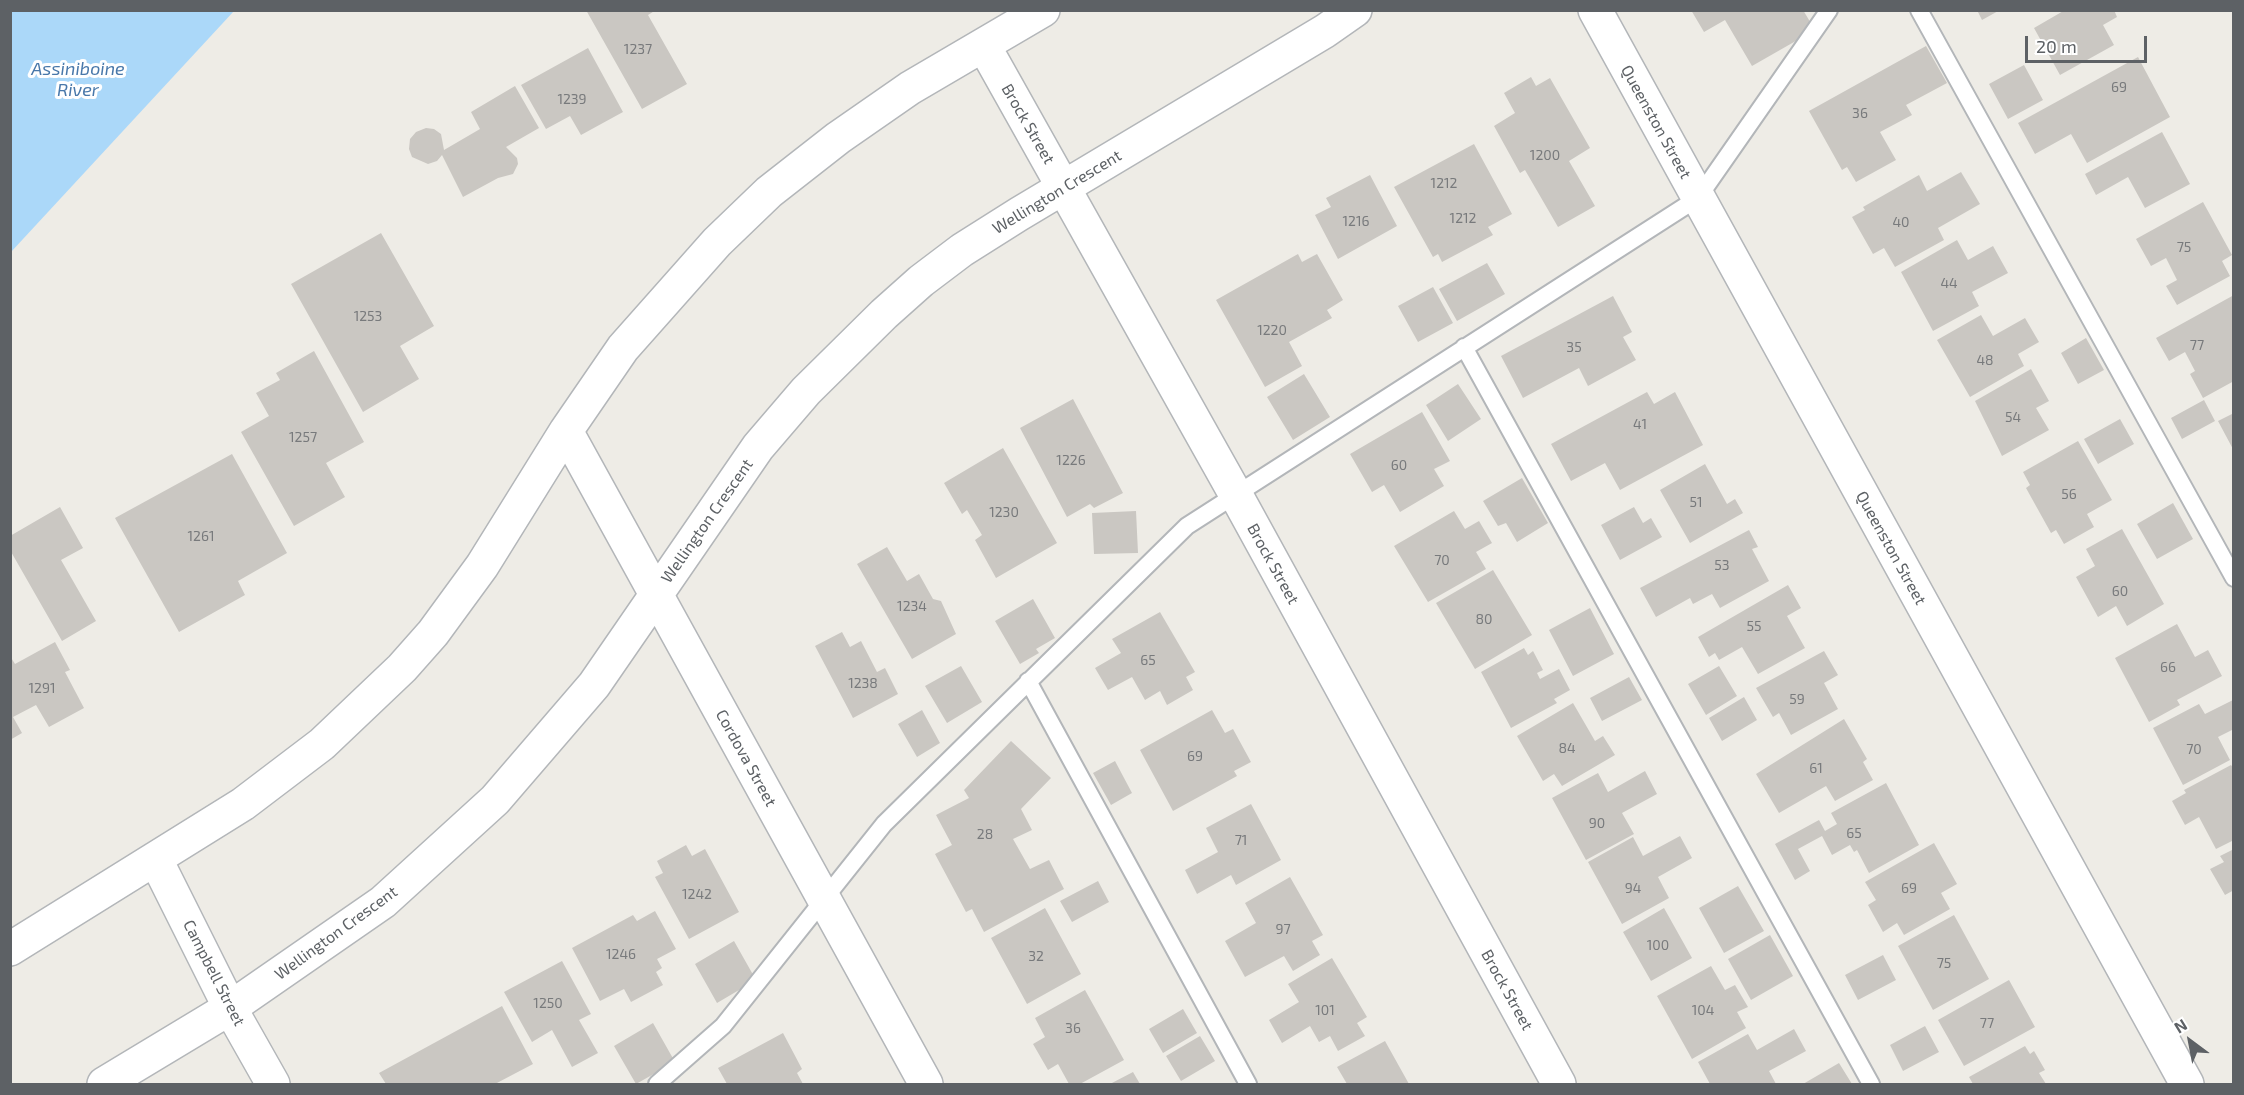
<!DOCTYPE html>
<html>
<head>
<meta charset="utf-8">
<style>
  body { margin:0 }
  #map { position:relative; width:2244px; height:1095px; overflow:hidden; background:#eeece6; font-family:"Exo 2",sans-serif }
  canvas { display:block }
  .frame { position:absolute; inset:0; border:12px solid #5d6165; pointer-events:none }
  .north { position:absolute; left:2160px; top:1011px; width:60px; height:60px; -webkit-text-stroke:4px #fff; paint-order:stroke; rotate:328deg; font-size:16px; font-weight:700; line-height:24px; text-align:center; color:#5d6165 }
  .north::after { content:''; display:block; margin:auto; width:21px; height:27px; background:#5d6165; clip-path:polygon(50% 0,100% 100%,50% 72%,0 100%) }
  .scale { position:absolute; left:2025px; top:36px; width:122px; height:27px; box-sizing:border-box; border:3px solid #5d6165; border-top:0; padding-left:8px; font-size:18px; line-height:21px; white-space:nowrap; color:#5d6165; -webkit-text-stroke:4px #fff; paint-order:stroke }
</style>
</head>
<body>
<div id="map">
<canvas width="2244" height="1095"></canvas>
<div class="frame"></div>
<div class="north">N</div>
<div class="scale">20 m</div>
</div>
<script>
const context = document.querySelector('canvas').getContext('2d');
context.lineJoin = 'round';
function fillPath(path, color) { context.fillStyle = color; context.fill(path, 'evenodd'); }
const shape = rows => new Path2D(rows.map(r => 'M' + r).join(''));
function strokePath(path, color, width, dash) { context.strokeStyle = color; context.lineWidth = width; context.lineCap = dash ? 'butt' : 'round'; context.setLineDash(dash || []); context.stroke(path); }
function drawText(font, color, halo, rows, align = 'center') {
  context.font = font + ' "Exo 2",sans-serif'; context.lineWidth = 6; context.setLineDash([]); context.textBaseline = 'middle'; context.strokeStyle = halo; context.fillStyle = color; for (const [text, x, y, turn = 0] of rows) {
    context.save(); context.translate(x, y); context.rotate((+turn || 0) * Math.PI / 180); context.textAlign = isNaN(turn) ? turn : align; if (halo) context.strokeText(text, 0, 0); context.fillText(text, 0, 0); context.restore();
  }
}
const water = shape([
  [11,10,234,11,11,252,10,11]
]);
const building = shape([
  [586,10,656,10,648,15,687,84,642,109],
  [1691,10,1803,10,1815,30,1752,66,1725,20,1704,32],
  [1977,10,2000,10,1982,20],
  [2065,10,2114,10,2117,17,2103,25,2114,45,2060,75,2034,28],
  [1926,46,1947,83,1906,105,1912,115,1880,132,1896,160,1856,182,1847,167,1842,170,1809,111],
  [588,48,623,112,581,135,570,116,546,129,521,85],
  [2138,57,2170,117,2087,163,2071,134,2035,154,2018,123],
  [2024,65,2043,100,2008,119,1989,84],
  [1531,77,1536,86,1550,78,1590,148,1569,161,1595,206,1558,227,1525,170,1520,173,1494,126,1515,113,1504,93],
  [515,86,539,128,506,147,517,158,518,164,513,174,498,178,463,197,442,155,437,161,428,164,412,157,409,149,410,139,416,132,426,128,434,129,441,134,444,150,480,129,471,112],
  [2162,132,2190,184,2145,208,2128,177,2096,195,2085,174],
  [1474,144,1512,214,1488,227,1493,235,1442,262,1438,254,1433,257,1394,187],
  [1961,172,1980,204,1938,228,1944,240,1895,267,1884,248,1873,254,1852,217,1865,210,1863,207,1919,175,1927,191],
  [1370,175,1397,226,1338,259,1315,215,1331,207,1326,198],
  [2203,202,2232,255,2222,261,2230,276,2177,305,2166,286,2177,280,2166,258,2151,266,2136,239],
  [381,233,434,326,400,346,419,379,363,412,291,284],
  [1957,240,1968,260,1993,246,2008,273,1972,292,1979,306,1933,331,1901,272],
  [1298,254,1302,262,1317,254,1343,300,1327,310,1332,318,1289,342,1302,366,1265,387,1216,300],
  [1487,263,1505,294,1457,321,1439,289],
  [1433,287,1453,323,1418,342,1398,306],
  [2234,295,2234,381,2203,398,2190,374,2195,371,2185,352,2169,361,2156,338],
  [1613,296,1632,332,1623,337,1636,360,1588,386,1579,368,1523,398,1501,356],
  [1981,315,1993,336,2025,318,2039,342,2018,354,2024,366,1970,397,1937,340],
  [2086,338,2104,370,2078,384,2061,353],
  [314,351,364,442,326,463,345,497,294,526,241,432,269,416,256,393,280,380,276,373],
  [2031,369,2049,401,2036,408,2049,430,2002,456,1975,401],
  [1304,374,1330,417,1293,440,1267,397],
  [1458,384,1481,419,1448,441,1426,405],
  [1647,392,1654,404,1675,392,1703,445,1620,490,1605,463,1571,481,1551,444],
  [1073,399,1123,493,1094,508,1090,504,1067,517,1020,428],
  [2204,400,2215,421,2182,439,2171,418],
  [1422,412,1450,461,1434,469,1444,486,1400,512,1384,485,1372,492,1350,454],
  [2234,413,2234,451,2218,421],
  [2120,419,2134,444,2098,464,2084,439],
  [2078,441,2112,500,2087,514,2094,527,2064,544,2056,530,2051,533,2026,488,2030,485,2023,472],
  [1003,448,1057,543,996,578,975,540,982,535,967,510,962,514,944,483],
  [232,454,287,553,238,581,245,595,179,632,115,518],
  [1705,464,1727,504,1735,499,1743,513,1690,543,1660,490],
  [1522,478,1548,523,1517,542,1506,523,1498,526,1483,501],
  [2173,503,2193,539,2157,559,2137,524],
  [60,507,83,548,61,560,96,621,62,641,10,550,10,536],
  [1634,507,1643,523,1651,518,1662,537,1620,560,1601,525],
  [1136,511,1138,553,1094,554,1092,513],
  [1454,511,1465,529,1479,521,1492,543,1476,552,1486,569,1428,602,1394,546],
  [2122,529,2164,604,2127,626,2116,606,2098,617,2076,577,2095,566,2086,549],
  [1749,530,1758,547,1752,549,1769,581,1720,608,1712,594,1693,604,1690,598,1656,617,1640,588],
  [887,547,907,581,919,574,933,599,941,601,956,634,912,659,857,564],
  [1493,570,1532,635,1475,669,1436,603],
  [1788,585,1801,608,1787,616,1805,648,1758,674,1742,647,1719,660,1715,653,1709,657,1698,637],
  [1033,599,1055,638,1036,649,1039,653,1020,664,995,621],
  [1590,608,1614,654,1573,676,1549,630],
  [1160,612,1195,672,1186,677,1193,690,1167,705,1160,691,1145,700,1132,677,1108,690,1095,668,1121,653,1112,639],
  [2177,624,2195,657,2208,650,2222,676,2177,700,2180,705,2149,722,2115,658],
  [842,632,850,647,861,641,877,672,885,668,898,694,853,718,815,646],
  [55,642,70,670,65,672,84,708,49,727,36,705,13,717,22,733,10,740,10,656,15,664],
  [1524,648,1528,655,1533,651,1543,670,1537,673,1540,679,1559,669,1570,690,1554,699,1557,703,1511,728,1481,672],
  [1824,651,1838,675,1824,683,1838,709,1791,735,1779,713,1773,717,1756,688],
  [961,666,982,702,947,723,925,686],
  [1719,666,1737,696,1706,715,1688,684],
  [1629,677,1642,700,1602,721,1590,698],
  [1744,697,1757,720,1722,741,1709,718],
  [2233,700,2234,729,2218,737,2230,760,2183,785,2153,728,2199,704,2205,714],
  [1573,703,1595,741,1603,736,1615,755,1562,786,1554,774,1543,781,1517,736],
  [922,710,940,743,917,757,898,724],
  [1212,710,1225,733,1233,729,1251,762,1234,771,1237,776,1173,811,1140,750],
  [1844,719,1867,759,1863,762,1873,780,1835,801,1826,786,1779,813,1756,774],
  [1011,741,1051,778,1021,809,1032,830,1013,839,1030,869,1049,860,1064,889,984,932,972,909,966,912,935,854,952,845,936,815,969,798,964,790],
  [1115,761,1132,793,1111,805,1093,773],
  [2231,765,2234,769,2234,840,2216,849,2199,817,2185,825,2172,801,2186,793,2184,790],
  [1645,771,1657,794,1622,813,1634,834,1586,860,1552,798,1598,773,1608,792],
  [1886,783,1919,845,1869,873,1857,850,1854,852,1850,845,1832,855,1822,836,1798,849,1810,871,1795,880,1775,844,1819,820,1825,831,1837,824,1831,813],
  [1251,804,1281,860,1236,885,1231,875,1197,894,1185,870,1218,852,1206,828],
  [1680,836,1692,858,1658,877,1669,898,1622,924,1588,862,1633,837,1643,856],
  [1934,843,1957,884,1941,893,1950,909,1904,935,1897,923,1883,932,1868,905,1876,900,1865,882],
  [686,845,692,856,705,849,739,912,689,939,655,877,663,873,657,861],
  [2234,849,2234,890,2225,895,2210,869,2224,862,2220,856],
  [1290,877,1323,935,1312,941,1320,955,1293,971,1284,956,1245,977,1225,941,1256,923,1245,903],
  [1098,881,1109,902,1072,922,1060,901],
  [1738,886,1764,931,1724,953,1699,908],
  [1045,908,1081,974,1027,1004,991,938],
  [1664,908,1692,958,1651,981,1623,932],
  [655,911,676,949,657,959,662,968,656,972,663,985,631,1002,624,989,600,1001,572,948,633,915,637,921],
  [1954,915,1989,979,1933,1010,1898,946],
  [1770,935,1793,976,1751,1000,1728,959],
  [734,941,756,980,717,1003,695,964],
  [1883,955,1896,980,1858,1000,1845,975],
  [1332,958,1367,1017,1357,1023,1365,1036,1338,1051,1330,1036,1319,1042,1310,1026,1282,1043,1269,1020,1299,1002,1288,984],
  [562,961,591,1014,579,1020,598,1053,572,1067,552,1030,532,1042,504,992],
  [1711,966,1725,990,1735,985,1748,1007,1737,1012,1746,1028,1692,1059,1657,996],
  [2009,980,2035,1027,1964,1066,1938,1020],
  [1085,990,1124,1060,1080,1084,1069,1084,1058,1064,1048,1070,1033,1044,1045,1037,1035,1018],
  [502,1006,533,1064,495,1084,386,1084,379,1073],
  [1183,1009,1197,1033,1163,1053,1149,1029],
  [653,1023,675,1062,636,1084,614,1046],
  [1925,1026,1939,1052,1903,1071,1890,1045],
  [1794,1029,1806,1051,1769,1071,1776,1084,1710,1084,1698,1062,1748,1034,1757,1050],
  [783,1033,802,1069,797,1073,803,1084,727,1084,718,1068],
  [1200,1036,1215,1061,1181,1081,1166,1056],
  [1385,1041,1409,1084,1347,1084,1337,1067],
  [2025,1046,2030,1054,2034,1051,2045,1070,2039,1073,2046,1084,1973,1084,1969,1077],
  [1839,1063,1852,1084,1803,1084],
  [1133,1072,1140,1084,1110,1084]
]);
const service = shape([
  [1919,10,2234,578],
  [1464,347,1871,1084],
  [1028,681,1248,1084],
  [657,1084,723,1026,884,824,1187,526,1698,198,1829,10]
]);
const minor = shape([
  [1595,10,2187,1084],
  [984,46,1236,495,1559,1084],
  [566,431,926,1084],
  [156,860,230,1008,273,1084],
  [10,949,243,804,322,744,402,668,433,633,482,566,566,431,623,348,717,242,769,192,838,138,910,88,1043,10],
  [104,1084,230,1008,383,902,495,800,594,685,758,447,806,391,884,314,921,281,962,250,1019,214,1325,31,1355,10]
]);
const numberNames = [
  ["1237",638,49],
  ["69",2119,87],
  ["1239",572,99],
  ["36",1860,113],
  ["1200",1545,155],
  ["1212",1444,183],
  ["1212",1463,218],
  ["1216",1356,221],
  ["40",1901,222],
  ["75",2184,247],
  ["44",1949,283],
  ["1253",368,316],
  ["1220",1272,330],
  ["77",2197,345],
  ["35",1574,347],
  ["48",1985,360],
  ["54",2013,417],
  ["41",1640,424],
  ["1257",303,437],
  ["1226",1071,460],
  ["60",1399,465],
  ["56",2069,494],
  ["51",1696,502],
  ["1230",1004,512],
  ["1261",201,536],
  ["70",1442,560],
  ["53",1722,565],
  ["60",2120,591],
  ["1234",912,606],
  ["80",1484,619],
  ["55",1754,626],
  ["65",1148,660],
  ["66",2168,667],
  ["1238",863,683],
  ["1291",42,688],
  ["59",1797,699],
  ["84",1567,748],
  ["70",2194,749],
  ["69",1195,756],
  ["61",1816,768],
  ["90",1597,823],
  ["65",1854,833],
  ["28",985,834],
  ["71",1241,840],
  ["94",1633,888],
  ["69",1909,888],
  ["1242",697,894],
  ["97",1283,929],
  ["100",1658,945],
  ["1246",621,954],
  ["32",1036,956],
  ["75",1944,963],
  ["1250",548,1003],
  ["101",1325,1010],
  ["104",1703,1010],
  ["77",1987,1023],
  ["36",1073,1028]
];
const streetNames = [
  ["Queenston Street",1656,122,61],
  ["Brock Street",1028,124,60],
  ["Wellington Crescent",1057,192,-31],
  ["Wellington Crescent",707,521,-55],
  ["Queenston Street",1891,548,61],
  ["Brock Street",1273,564,61],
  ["Cordova Street",746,758,61],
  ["Wellington Crescent",336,933,-36],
  ["Campbell Street",214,973,63],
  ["Brock Street",1507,990,61]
];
const waterNames = [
  ["Assiniboine",78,69],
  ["River",78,90]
];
fillPath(water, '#abd8f9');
fillPath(building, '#cac7c2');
strokePath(service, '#b3b6b9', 20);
strokePath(minor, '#b3b6b9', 36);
strokePath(service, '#fff', 16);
strokePath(minor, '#fff', 33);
drawText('14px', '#787a7c', null, numberNames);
drawText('16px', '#5d6165', '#fff', streetNames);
drawText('italic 18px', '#4978aa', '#fff', waterNames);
</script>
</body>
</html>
